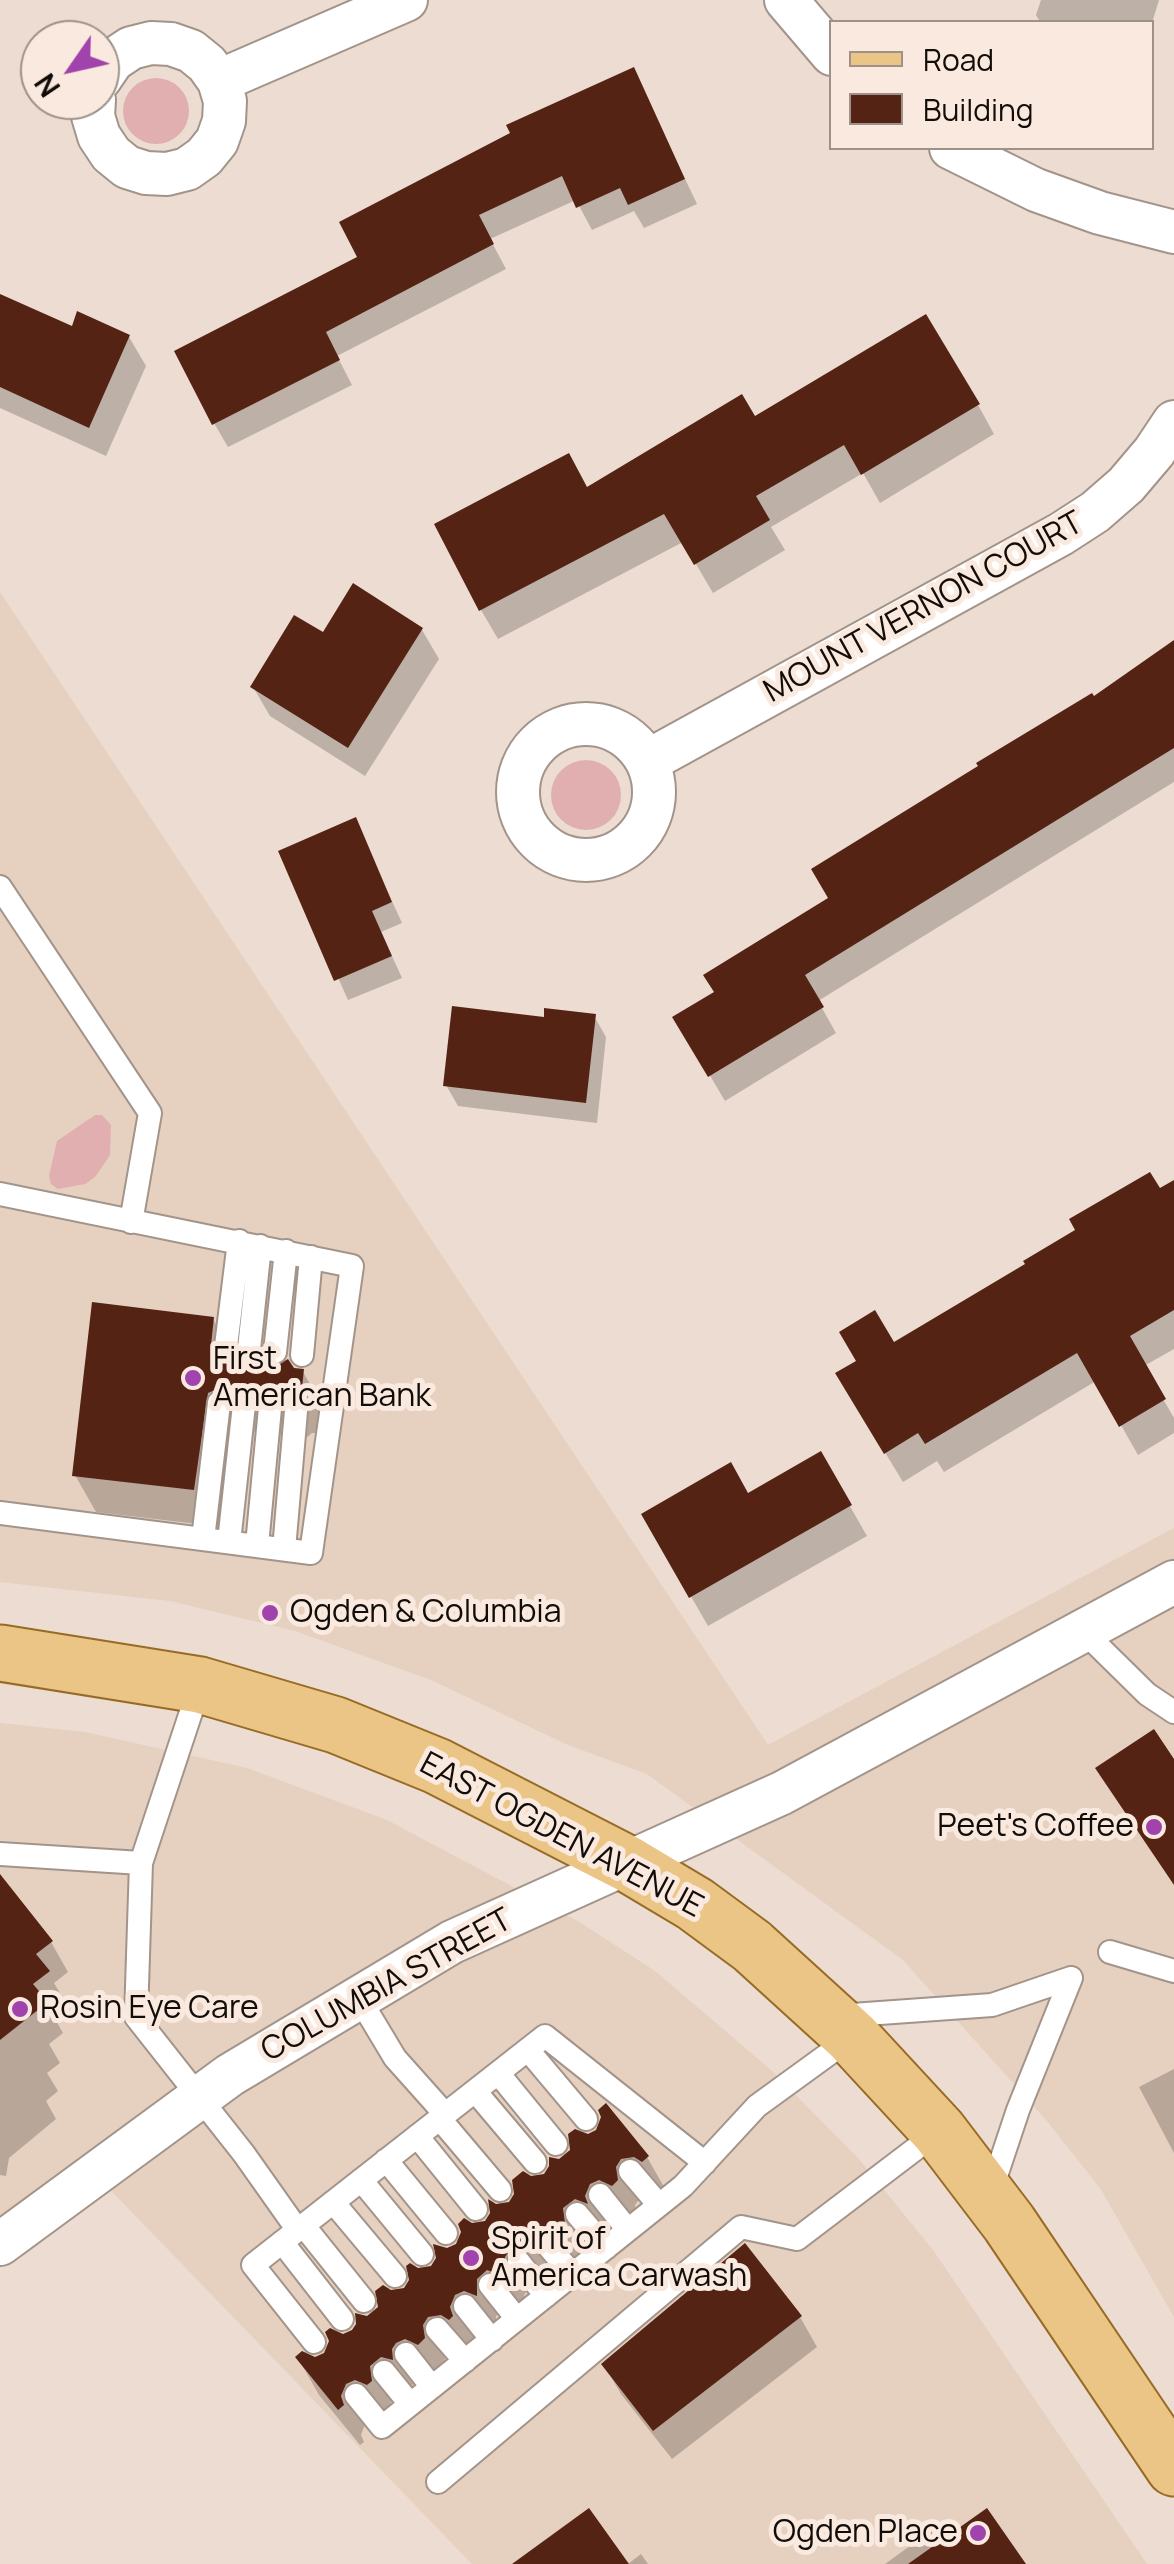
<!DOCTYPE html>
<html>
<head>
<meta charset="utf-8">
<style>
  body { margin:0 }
  #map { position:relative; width:1174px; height:2564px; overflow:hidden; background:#ecdcd1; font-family:Manrope,sans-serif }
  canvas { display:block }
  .legend { position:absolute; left:829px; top:20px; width:325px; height:130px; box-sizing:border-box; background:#f9e9de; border:2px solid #9d9189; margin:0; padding:12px 18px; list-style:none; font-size:30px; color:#120d09 }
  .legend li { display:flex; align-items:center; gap:20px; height:50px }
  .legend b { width:50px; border:2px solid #9d9189 }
  .north { position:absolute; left:20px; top:20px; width:100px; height:100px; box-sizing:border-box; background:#f9e9de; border:2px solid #9d9189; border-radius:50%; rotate:236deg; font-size:28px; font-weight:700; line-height:40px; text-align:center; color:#120d09 }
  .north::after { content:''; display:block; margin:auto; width:35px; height:45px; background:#a143ad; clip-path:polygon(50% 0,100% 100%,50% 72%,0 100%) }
</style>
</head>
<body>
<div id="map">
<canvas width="1174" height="2564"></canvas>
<ul class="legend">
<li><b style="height:12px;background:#ebc585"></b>Road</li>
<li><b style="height:28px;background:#552314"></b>Building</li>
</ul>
<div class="north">N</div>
</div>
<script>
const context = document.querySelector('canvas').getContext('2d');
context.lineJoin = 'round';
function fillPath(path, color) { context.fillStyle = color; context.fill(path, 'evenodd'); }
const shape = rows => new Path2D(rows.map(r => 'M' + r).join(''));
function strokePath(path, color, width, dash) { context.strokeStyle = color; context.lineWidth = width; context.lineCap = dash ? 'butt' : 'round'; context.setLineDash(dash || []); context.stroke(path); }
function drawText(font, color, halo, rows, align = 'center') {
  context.font = font + ' Manrope,sans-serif'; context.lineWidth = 10; context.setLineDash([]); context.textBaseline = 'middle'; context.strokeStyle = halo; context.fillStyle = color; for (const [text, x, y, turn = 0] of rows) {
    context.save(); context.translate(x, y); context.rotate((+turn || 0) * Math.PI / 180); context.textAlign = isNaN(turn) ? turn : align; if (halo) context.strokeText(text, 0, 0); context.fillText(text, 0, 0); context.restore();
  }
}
const built = shape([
  [0,592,768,1745,1174,1528,1174,2317,1100,2188,1046,2120,903,1960,647,1774,568,1745,431,1680,295,1631,170,1601,0,1582],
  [0,1723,85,1732,247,1768,387,1820,581,1923,655,1971,771,2070,858,2158,933,2250,1147,2564,472,2564,93,2172,0,2241]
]);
const green = shape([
  '123 111a33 33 0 1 1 66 0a33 33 0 1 1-66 0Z',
  '551 795a35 35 0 1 1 70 0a35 35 0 1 1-70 0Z',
  [95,1115,102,1115,111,1125,110,1155,95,1177,85,1184,58,1189,51,1184,49,1176,57,1141]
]);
const shadow = shape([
  [1041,0,1159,0,1152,23,1040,22,1036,15],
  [633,70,697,204,644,228,634,211,592,230,576,200,490,239,506,269,337,356,352,385,228,447,214,423,361,258],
  [0,297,73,329,129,337,146,366,106,456,0,408],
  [978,405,994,434,880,503,863,473,771,527,785,550,713,593,683,542,498,639,481,610,587,490,754,419],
  [422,630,439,659,365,776,270,716,253,687,323,636],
  [1174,643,1174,782,818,1001,836,1033,725,1101,676,1018,717,993,831,900],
  [355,820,402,923,381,932,402,978,348,1000,282,852],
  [594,1016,606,1037,597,1123,458,1106,446,1085,546,1020],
  [1174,1183,1174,1349,1144,1366,1174,1418,1174,1433,1138,1455,1096,1381,944,1472,937,1461,903,1482,855,1403,894,1345],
  [213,1319,234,1358,248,1367,303,1372,324,1408,321,1433,312,1433,306,1438,295,1429,280,1435,269,1426,255,1432,242,1424,228,1430,214,1526,96,1512,75,1475],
  [820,1454,867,1536,708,1626,644,1515,748,1496],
  [13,1895,51,1942,68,1972,54,1983,65,2002,51,2012,63,2033,49,2044,60,2063,47,2073,58,2091,46,2101,56,2119,9,2158,6,2176,0,2175,0,1915],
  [1174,2069,1174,2153,1139,2087],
  [572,2151,647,2157,668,2194,642,2195,635,2205,638,2218,610,2221,605,2235,597,2235,583,2246,585,2261,554,2267,549,2275,550,2286,531,2286,524,2295,527,2309,509,2306,496,2316,496,2331,475,2332,470,2346,449,2353,442,2363,445,2376,417,2379,411,2387,412,2396,402,2393,390,2403,392,2419,366,2421,361,2435,364,2442,360,2445,319,2395,298,2358,315,2360,326,2355,343,2337,354,2332,380,2308,390,2293,405,2290,417,2271,432,2268,448,2250,458,2246,471,2226,486,2223,510,2204,530,2179,545,2176],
  [800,2317,817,2347,672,2459,621,2394,604,2365],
  [932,2530,942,2543,1023,2564,885,2564],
  [641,2554,648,2564,628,2564]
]);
const building = shape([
  [634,67,685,179,628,205,620,188,576,208,562,176,479,215,494,244,326,332,340,360,212,425,174,351,357,257,339,222,510,133,506,125],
  [0,294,72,326,77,311,130,335,89,428,0,387],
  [926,314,980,404,861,475,844,445,756,496,770,520,694,565,664,514,479,611,434,524,569,453,587,487,742,394,755,416],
  [353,583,423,628,348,748,250,687,294,615,323,632],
  [1174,640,1174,748,805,975,824,1007,708,1077,672,1017,714,992,703,975,828,898,811,869,978,766,976,763,1092,693,1094,696],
  [356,817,392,902,372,911,392,956,334,981,278,851],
  [452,1006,544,1017,544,1008,596,1014,586,1103,443,1086],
  [1150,1172,1160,1188,1174,1180,1174,1310,1130,1336,1166,1399,1119,1427,1077,1353,925,1444,918,1433,884,1454,835,1373,856,1361,839,1332,875,1310,894,1342,1025,1264,1023,1261,1075,1230,1069,1219],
  [92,1302,214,1317,211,1345,216,1357,225,1361,236,1357,248,1364,261,1358,274,1367,288,1359,294,1368,304,1369,301,1397,291,1397,284,1402,272,1393,258,1399,247,1390,232,1396,220,1388,208,1393,194,1490,72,1476],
  [821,1451,852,1505,689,1598,641,1514,731,1462,748,1493],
  [1154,1729,1174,1759,1174,1885,1095,1768],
  [0,1874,53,1941,36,1954,50,1971,33,1984,48,2002,0,2040],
  [606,2103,649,2156,642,2162,634,2157,621,2159,616,2167,618,2180,612,2186,599,2180,590,2184,585,2196,588,2204,575,2199,563,2208,565,2223,556,2232,542,2226,534,2230,530,2237,530,2252,524,2248,510,2250,505,2257,507,2271,502,2276,487,2270,477,2279,477,2296,464,2291,455,2295,450,2307,453,2316,449,2320,441,2315,428,2317,423,2325,425,2338,418,2345,405,2339,396,2343,392,2349,393,2360,381,2357,370,2366,372,2381,367,2385,355,2380,346,2384,341,2396,344,2405,338,2410,295,2357,302,2351,315,2357,324,2353,329,2341,325,2332,330,2328,343,2334,352,2330,356,2324,355,2313,367,2316,378,2307,375,2291,383,2285,391,2290,404,2288,409,2280,406,2266,410,2263,418,2268,431,2266,436,2258,433,2244,447,2248,456,2244,461,2232,458,2224,464,2218,472,2223,485,2221,490,2213,488,2199,496,2204,509,2202,514,2194,512,2180,523,2171,531,2176,544,2174,549,2166,549,2157,559,2159,570,2150,568,2134,575,2129,588,2134,596,2130,601,2117,598,2110],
  [745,2243,802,2316,653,2431,601,2364],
  [589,2508,629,2564,512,2564],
  [987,2508,1026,2564,908,2564]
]);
const service = shape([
  [0,887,150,1113,131,1222],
  [0,1194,352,1266,311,1553,0,1513],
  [226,1346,239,1241],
  [249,1349,260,1246],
  [275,1352,286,1251],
  [302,1355,311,1257],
  [203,1539,219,1403],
  [229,1542,244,1405],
  [257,1545,270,1408],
  [284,1549,296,1411],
  [1083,1631,1147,1694,1174,1712],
  [200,1685,141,1863,136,2017,244,2154,297,2229],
  [0,1854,141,1863],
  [1110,1952,1174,1971],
  [359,1998,395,2058,445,2114],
  [838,2016,992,2005,1071,1978],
  [528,2050,586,2119],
  [498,2073,556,2144],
  [475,2091,535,2162],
  [440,2119,500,2190],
  [417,2136,476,2209],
  [386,2160,446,2233],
  [630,2171,659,2205],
  [361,2180,422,2254],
  [990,2194,1018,2110,1071,1978],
  [600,2195,628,2230],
  [333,2202,395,2276],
  [577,2214,606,2248],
  [303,2225,364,2301],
  [544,2241,573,2275],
  [282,2242,342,2319],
  [519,2262,546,2296],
  [490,2285,517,2319],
  [465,2306,492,2340],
  [437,2329,465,2361],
  [314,2342,253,2265,545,2036,705,2163],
  [406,2354,432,2387],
  [384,2372,410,2404],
  [356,2395,382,2427,683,2186,757,2106,852,2037],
  [438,2482,741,2227,797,2239,939,2131]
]);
const minor = shape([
  [786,0,832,54],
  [219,81,406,0],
  [94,100,93,116,99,136,111,154,127,167,146,173,167,174,187,169,204,157,217,141,224,121,225,101,219,81,207,64,191,51,171,44,151,43,131,48,113,60,100,79],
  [951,148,1036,190,1100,213,1174,232],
  '518 792a68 68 0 1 1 136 0a68 68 0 1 1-136 0Z',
  [648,761,1061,534,1095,512,1126,485,1154,452,1174,422],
  [0,2244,230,2075,452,1942,782,1793,1174,1582]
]);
const primary = shape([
  [0,1653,200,1685,336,1725,437,1766,628,1864,695,1904,752,1946,852,2037,939,2131,1009,2223,1174,2468]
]);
const markers = [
  [193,1378,10,"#a143ad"],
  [270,1613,10,"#a143ad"],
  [1154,1827,10,"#a143ad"],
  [20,2009,10,"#a143ad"],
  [471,2258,10,"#a143ad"],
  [978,2533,10,"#a143ad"]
];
const streetNames = [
  ["MOUNT VERNON COURT",924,608,-29],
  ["EAST OGDEN AVENUE",561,1836,28],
  ["COLUMBIA STREET",387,1986,-29]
];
const poiNames = [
  ["First",213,1360],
  ["American Bank",213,1397],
  ["Ogden & Columbia",290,1613],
  ["Peet's Coffee",1134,1827,"right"],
  ["Rosin Eye Care",40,2009],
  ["Spirit of",491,2240],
  ["America Carwash",491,2277],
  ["Ogden Place",958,2533,"right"]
];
fillPath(built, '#e6d0c0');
fillPath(green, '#e1afaf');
fillPath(shadow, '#0003');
fillPath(building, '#552314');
strokePath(service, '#a3948a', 26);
strokePath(minor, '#a3948a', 46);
strokePath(primary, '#976b24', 59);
strokePath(service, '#fff', 22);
strokePath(minor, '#fff', 42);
strokePath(primary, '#ebc585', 55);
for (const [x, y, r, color] of markers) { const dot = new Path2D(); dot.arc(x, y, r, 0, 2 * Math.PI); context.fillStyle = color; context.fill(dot); strokePath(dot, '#f9e9de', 4); }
drawText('32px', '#120d09', '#f9e9de', streetNames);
drawText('32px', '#120d09', '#f9e9de', poiNames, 'left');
</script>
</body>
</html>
